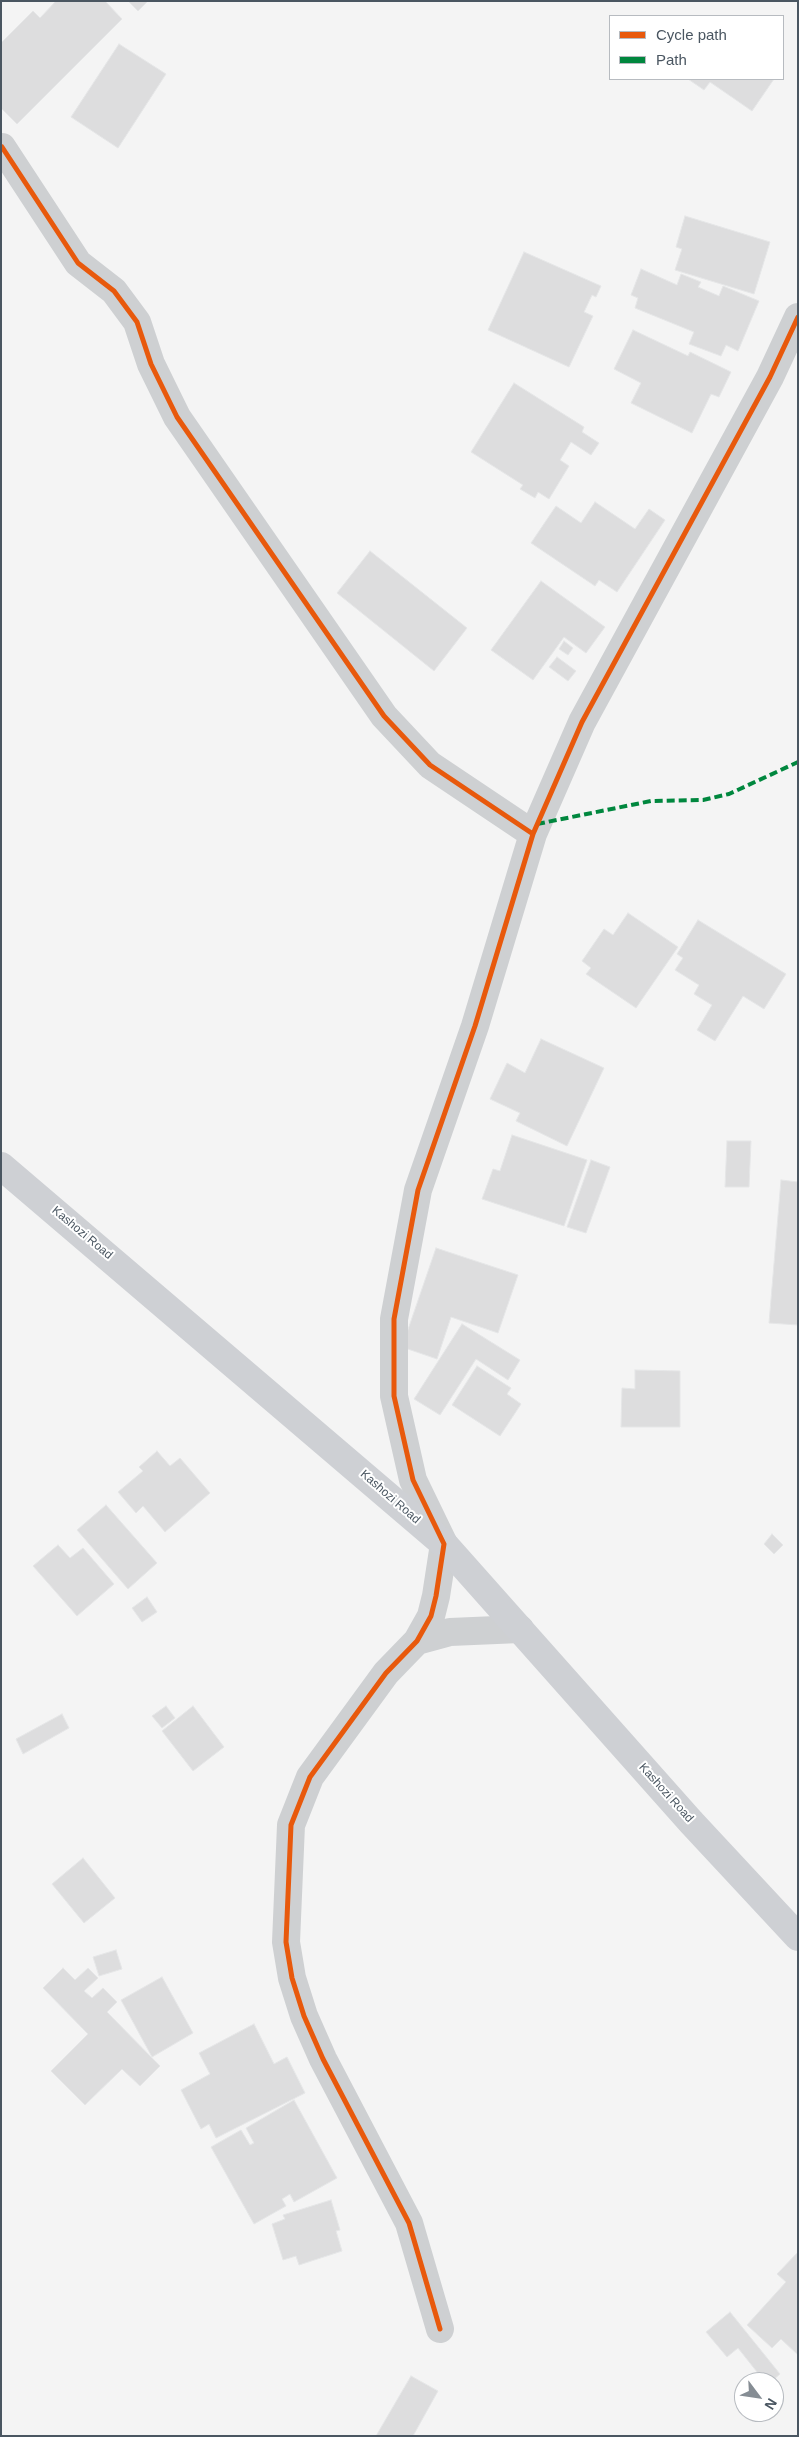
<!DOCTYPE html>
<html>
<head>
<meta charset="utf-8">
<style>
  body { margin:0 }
  #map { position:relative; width:799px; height:2437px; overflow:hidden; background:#f4f4f4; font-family:Arial,sans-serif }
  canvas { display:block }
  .frame { position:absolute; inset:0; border:2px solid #4a5661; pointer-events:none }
  .legend { position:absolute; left:609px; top:15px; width:175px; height:65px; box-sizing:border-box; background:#fff; border:1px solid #b7bbc0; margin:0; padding:6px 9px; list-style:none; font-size:15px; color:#4a5661 }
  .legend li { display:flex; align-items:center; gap:10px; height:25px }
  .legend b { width:25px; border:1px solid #b7bbc0 }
  .north { position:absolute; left:734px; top:2372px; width:50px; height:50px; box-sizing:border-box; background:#fff; border:1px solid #b7bbc0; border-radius:50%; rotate:121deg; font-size:14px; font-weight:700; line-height:20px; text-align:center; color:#4a5661 }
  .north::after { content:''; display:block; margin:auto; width:18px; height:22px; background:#868d94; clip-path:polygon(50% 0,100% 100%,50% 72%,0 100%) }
</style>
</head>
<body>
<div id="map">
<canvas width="799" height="2437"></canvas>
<div class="frame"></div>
<ul class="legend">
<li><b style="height:6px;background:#e8590c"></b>Cycle path</li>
<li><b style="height:6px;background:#00873e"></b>Path</li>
</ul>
<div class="north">N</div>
</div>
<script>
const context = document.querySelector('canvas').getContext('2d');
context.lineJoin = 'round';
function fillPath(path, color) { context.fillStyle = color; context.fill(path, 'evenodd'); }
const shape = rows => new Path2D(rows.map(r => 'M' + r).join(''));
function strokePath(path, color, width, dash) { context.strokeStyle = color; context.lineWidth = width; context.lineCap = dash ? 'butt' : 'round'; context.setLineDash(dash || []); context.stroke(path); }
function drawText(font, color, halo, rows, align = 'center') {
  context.font = font + ' Arial,sans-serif'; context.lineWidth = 4; context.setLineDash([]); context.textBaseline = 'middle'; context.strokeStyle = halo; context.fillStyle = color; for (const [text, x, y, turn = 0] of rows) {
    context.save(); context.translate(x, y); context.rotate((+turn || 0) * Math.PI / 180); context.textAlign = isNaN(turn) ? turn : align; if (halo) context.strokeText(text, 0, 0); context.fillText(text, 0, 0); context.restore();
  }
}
const building = shape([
  [56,1,105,1,122,19,17,124,1,108,1,43,33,11,40,18,56,1],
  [128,1,148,1,138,11,128,1],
  [119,44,166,74,118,148,71,117,119,44],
  [688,79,774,79,752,111,710,82,704,90,688,79],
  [685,216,770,242,754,294,675,270,682,249,676,247,685,216],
  [524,252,601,286,596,297,592,295,584,312,593,316,569,367,488,330,524,252],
  [641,269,677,285,681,274,701,282,698,287,719,296,723,286,759,301,738,351,726,345,721,356,689,344,694,332,635,308,638,298,631,295,641,269],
  [633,330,688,356,690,352,731,372,719,397,711,394,692,433,631,403,641,383,614,369,633,330],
  [514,383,584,427,582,432,599,443,591,455,571,442,560,460,569,466,549,499,538,492,535,498,520,489,523,485,471,452,514,383],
  [595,502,635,529,649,509,665,520,617,592,599,580,595,586,531,543,556,506,581,523,595,502],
  [370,551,467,628,434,671,337,593,370,551],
  [541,581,605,627,586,653,564,637,533,680,491,650,541,581],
  [564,641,573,648,568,655,559,649,564,641],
  [557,657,576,671,568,681,549,667,557,657],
  [628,913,678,947,636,1008,586,974,591,968,582,961,604,929,613,935,628,913],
  [698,920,786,974,764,1009,743,996,715,1041,697,1030,712,1005,694,994,699,985,675,970,683,958,677,954,698,920],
  [541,1039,604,1068,567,1146,516,1121,520,1113,490,1099,507,1063,525,1073,541,1039],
  [512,1135,587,1160,564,1226,482,1199,493,1169,500,1171,512,1135],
  [727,1141,751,1141,749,1187,725,1187,727,1141],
  [591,1160,610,1167,586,1233,567,1227,591,1160],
  [781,1180,798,1182,798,1325,769,1323,781,1180],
  [436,1248,518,1275,498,1333,451,1317,437,1359,402,1347,436,1248],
  [462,1324,520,1360,508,1380,476,1359,440,1415,414,1399,462,1324],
  [477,1366,511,1388,507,1394,521,1404,500,1436,452,1405,477,1366],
  [635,1370,680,1371,680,1427,621,1427,622,1388,635,1389,635,1370],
  [157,1451,170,1466,180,1458,210,1493,165,1532,143,1506,136,1513,118,1492,143,1471,139,1467,157,1451],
  [106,1505,157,1563,128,1589,77,1530,106,1505],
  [772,1534,783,1545,774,1554,764,1544,772,1534],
  [58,1545,70,1558,83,1548,114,1584,77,1616,33,1566,58,1545],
  [147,1597,157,1612,142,1622,132,1608,147,1597],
  [166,1706,175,1718,162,1728,152,1716,166,1706],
  [193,1706,224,1747,193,1771,162,1731,193,1706],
  [62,1714,69,1728,23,1754,16,1739,62,1714],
  [83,1858,115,1898,84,1923,52,1884,83,1858],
  [116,1950,122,1969,99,1976,93,1957,116,1950],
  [63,1968,75,1980,88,1968,98,1978,84,1991,92,1998,103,1988,117,2002,107,2012,160,2066,140,2086,122,2069,85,2105,51,2071,88,2034,43,1988,63,1968],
  [162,1977,193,2033,152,2057,121,2000,162,1977],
  [254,2024,274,2064,287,2057,305,2093,216,2138,209,2124,201,2129,181,2090,210,2074,199,2053,254,2024],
  [294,2100,337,2178,294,2202,290,2194,282,2199,286,2206,254,2224,211,2147,241,2130,250,2145,254,2143,246,2128,294,2100],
  [331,2200,340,2230,336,2231,342,2251,299,2265,296,2256,283,2260,272,2224,285,2219,283,2215,331,2200],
  [798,2252,798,2355,781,2339,772,2348,747,2325,786,2282,777,2274,798,2252],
  [730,2312,780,2374,771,2382,765,2382,738,2348,727,2357,706,2332,730,2312],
  [411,2376,438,2391,413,2436,376,2436,411,2376]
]);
const street = shape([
  [2,147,78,263,114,291,137,322,151,364,177,417,384,716,430,765,533,834],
  [417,1641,450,1632,520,1629],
  [440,2329,409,2223,323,2059,304,2016,292,1978,286,1942,291,1825,310,1777,386,1673,417,1641,431,1616,436,1596,444,1544,413,1480,394,1396,394,1319,418,1190,475,1026,533,834,582,722,770,377,798,317]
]);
const secondary = shape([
  [1,1166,444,1544,691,1822,798,1937]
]);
const quiet = shape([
  [537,824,651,801,703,800,729,794,798,762]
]);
const cycleway = shape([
  [2,147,78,263,114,291,137,322,151,364,177,417,384,716,430,765,533,834],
  [440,2329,409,2223,323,2059,304,2016,292,1978,286,1942,291,1825,310,1777,386,1673,417,1641,431,1616,436,1596,444,1544,413,1480,394,1396,394,1319,418,1190,475,1026,533,834,582,722,770,377,798,317]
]);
const streetNames = [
  ["Kashozi Road",82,1233,40],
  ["Kashozi Road",390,1497,41],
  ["Kashozi Road",666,1793,48]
];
fillPath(building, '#ddddde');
strokePath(building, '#e5e6e7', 1);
strokePath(street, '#ced0d2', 28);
strokePath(secondary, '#ced0d4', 28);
strokePath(quiet, '#00873e', 4, [8, 4]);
strokePath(cycleway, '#e8590c', 5);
drawText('12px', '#4a5661', '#fff', streetNames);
</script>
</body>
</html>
